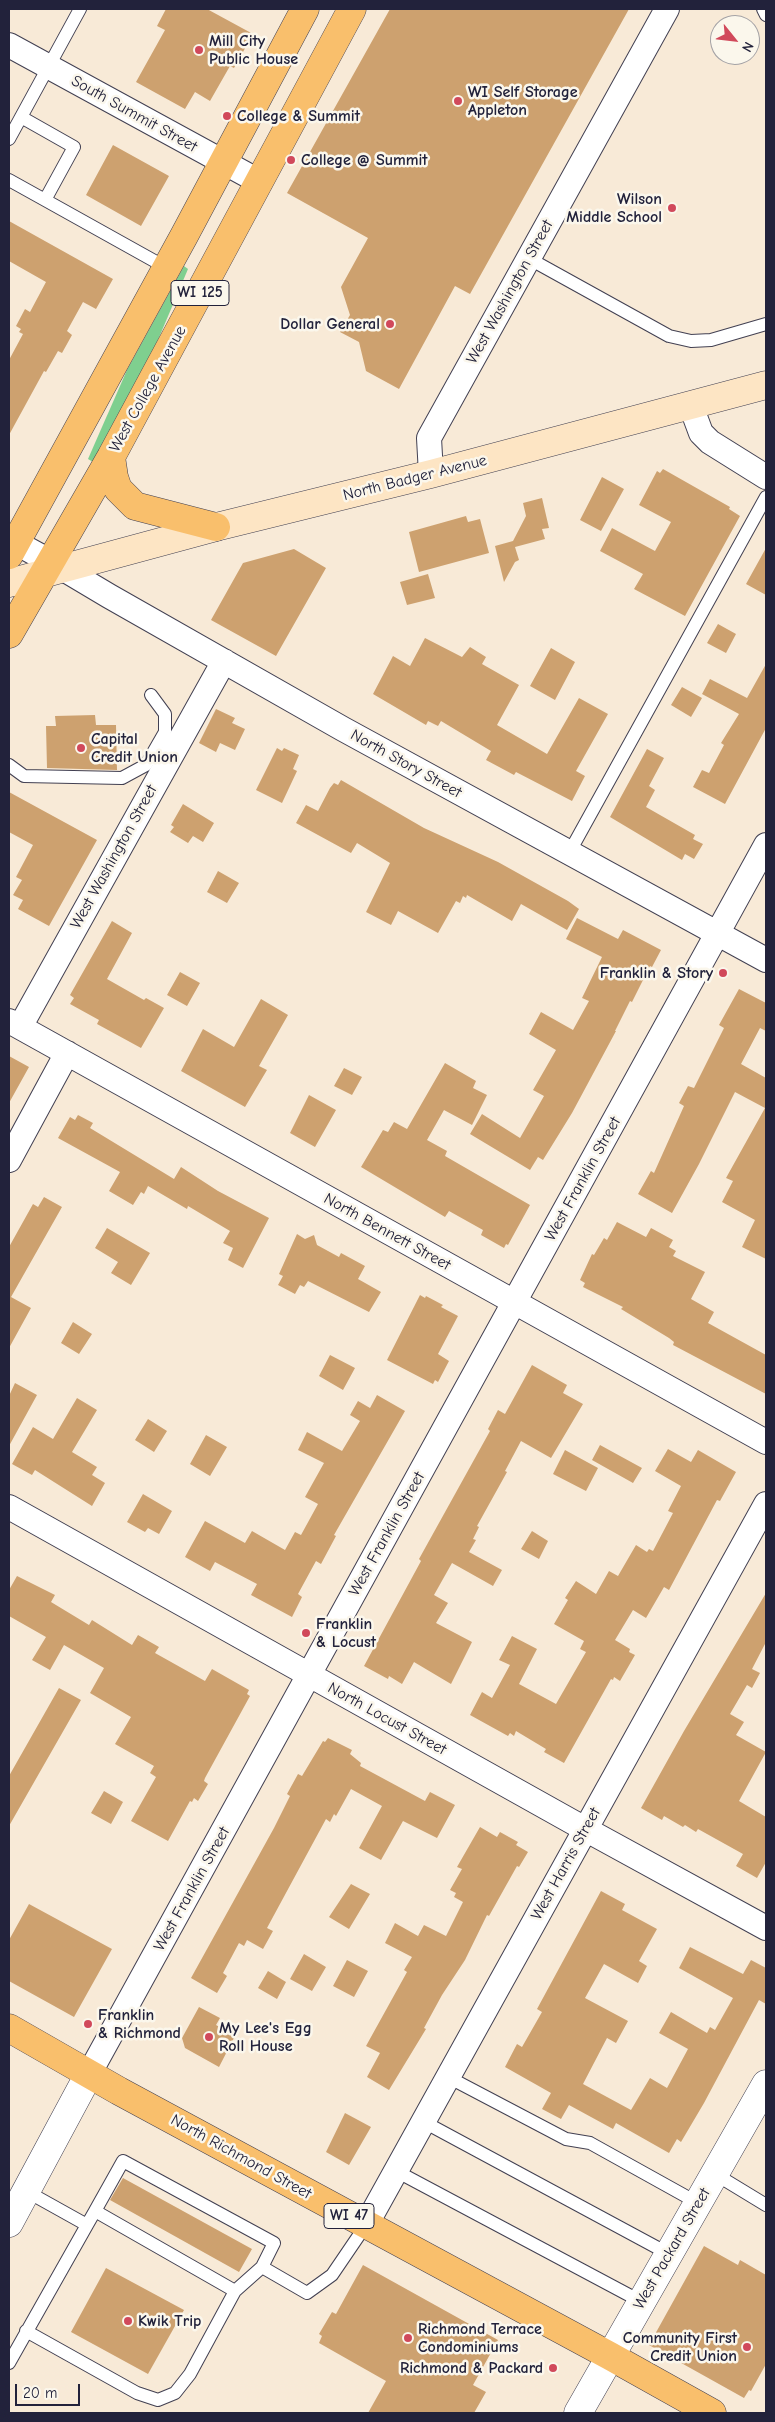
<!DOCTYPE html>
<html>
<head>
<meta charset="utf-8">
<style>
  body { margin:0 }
  #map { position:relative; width:775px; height:2422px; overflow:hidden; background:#f8ead7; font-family:"Comic Neue",sans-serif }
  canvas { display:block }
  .frame { position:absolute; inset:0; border:10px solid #22223b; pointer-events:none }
  .north { position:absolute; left:710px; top:15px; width:50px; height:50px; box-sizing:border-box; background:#fbf7ec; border:1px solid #a4a2a5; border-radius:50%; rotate:119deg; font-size:14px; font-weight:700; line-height:20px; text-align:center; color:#22223b }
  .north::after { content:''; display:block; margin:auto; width:18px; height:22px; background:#d1495b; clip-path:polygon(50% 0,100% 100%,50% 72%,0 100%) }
  .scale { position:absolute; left:15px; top:2384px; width:65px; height:22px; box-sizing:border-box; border:2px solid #22223b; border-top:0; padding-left:6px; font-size:15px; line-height:18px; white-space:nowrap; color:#22223b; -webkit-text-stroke:4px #fbf7ec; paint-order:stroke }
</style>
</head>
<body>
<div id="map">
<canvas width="775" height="2422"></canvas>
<div class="frame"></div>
<div class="north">N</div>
<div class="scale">20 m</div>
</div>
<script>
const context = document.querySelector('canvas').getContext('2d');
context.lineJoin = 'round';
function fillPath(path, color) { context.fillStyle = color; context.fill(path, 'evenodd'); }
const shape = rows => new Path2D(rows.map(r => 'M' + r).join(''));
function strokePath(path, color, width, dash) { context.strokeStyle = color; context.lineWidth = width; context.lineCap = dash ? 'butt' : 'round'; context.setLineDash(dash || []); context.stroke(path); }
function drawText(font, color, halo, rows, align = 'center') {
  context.font = font + ' "Comic Neue",sans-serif'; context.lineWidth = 5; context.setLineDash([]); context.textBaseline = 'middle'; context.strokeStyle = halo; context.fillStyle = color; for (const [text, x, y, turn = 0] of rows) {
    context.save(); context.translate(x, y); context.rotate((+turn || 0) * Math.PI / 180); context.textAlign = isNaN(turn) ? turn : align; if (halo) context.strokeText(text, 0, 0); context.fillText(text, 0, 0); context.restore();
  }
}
const green = shape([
  [184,266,188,269,152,354,93,462,88,459,127,370]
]);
const building = shape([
  [166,9,207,9,253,34,234,68,230,66,210,101,195,92,185,109,136,82,165,30,157,26],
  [390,9,629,9,470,294,455,286,399,389,366,371,359,342,340,332,350,315,341,287,368,238,287,193],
  [113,145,169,176,141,226,86,195],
  [9,221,113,279,96,309,83,302,67,331,72,335,62,353,58,351,46,372,44,371,9,435,9,360,23,334,19,332,21,329,16,326,25,309,30,312,46,282,9,261],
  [663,469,730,507,729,509,740,516,685,616,634,589,643,574,600,551,612,528,655,551,671,522,639,505,657,471,660,473],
  [602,477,624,489,601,531,580,520],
  [542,498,549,528,542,529,545,539,515,547,519,560,515,562,504,582,495,546,513,541,526,516,523,503],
  [466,516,468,522,480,519,489,553,419,572,409,532],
  [766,548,766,595,746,584],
  [294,549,326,568,276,656,211,620,243,563],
  [428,574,435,598,407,605,400,582],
  [718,624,736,634,726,653,707,643],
  [425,638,462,657,470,647,486,657,482,664,519,685,497,725,547,754,579,698,608,714,576,771,585,776,572,801,516,772,514,775,486,760,491,751,441,721,438,726,428,721,426,725,373,694,393,656,410,666],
  [551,648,575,662,555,700,530,686],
  [766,664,766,728,725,804,693,787,702,770,709,773,724,745,721,743,739,714,702,694,710,679,747,698],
  [682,687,702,698,691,717,671,705],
  [216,709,235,718,232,723,245,729,235,750,220,743,216,752,199,743],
  [95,715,96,725,116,725,117,770,47,768,46,726,56,726,55,716],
  [277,748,282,751,284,748,299,755,293,769,297,771,282,803,256,790],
  [647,749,664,758,649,786,655,790,646,807,695,835,693,839,703,844,694,859,685,854,682,860,610,817],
  [341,780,424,828,498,862,568,901,579,909,567,930,521,904,512,921,467,895,466,898,463,896,460,903,456,901,438,933,398,911,391,925,366,912,390,863,357,843,351,853,296,823,306,805,318,811,330,788,334,783,338,785],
  [9,792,97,840,49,926,18,909,23,900,13,895,22,880,16,877,33,845,9,832],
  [183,804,214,823,203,842,193,836,188,843,170,832,174,827,171,825],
  [218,871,239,883,227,903,207,892],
  [577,918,618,939,623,930,661,950,652,967,650,966,632,1002,630,1001,615,1031,616,1031,572,1113,543,1160,538,1157,530,1170,470,1134,482,1114,520,1138,544,1096,533,1090,556,1050,529,1034,541,1012,573,1030,589,1001,582,998,602,957,566,939],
  [112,921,132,933,107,979,144,1000,146,998,164,1008,141,1048,97,1024,99,1020,70,1004,74,998,70,995],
  [180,972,200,983,187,1006,167,995],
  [739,989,766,1003,766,1031,760,1028,741,1064,766,1078,766,1259,742,1247,755,1220,722,1202,733,1181,726,1178,765,1108,735,1092,699,1164,672,1213,638,1194,651,1171,654,1173,684,1106,679,1103,688,1086,694,1088,724,1028,719,1025],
  [261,999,288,1015,259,1066,267,1070,245,1107,181,1071,203,1029,234,1047],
  [9,1056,29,1067,9,1103],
  [445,1063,476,1081,473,1088,487,1095,472,1125,444,1110,427,1140,447,1151,445,1156,530,1205,508,1245,506,1244,504,1248,481,1235,483,1230,449,1211,445,1217,361,1167,383,1130,388,1132,394,1122,407,1129],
  [344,1068,362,1077,352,1095,334,1086],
  [309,1095,336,1110,315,1147,290,1133],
  [78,1115,93,1123,90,1128,174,1179,181,1167,218,1191,269,1218,243,1268,228,1260,233,1248,223,1243,230,1231,188,1206,187,1209,148,1186,144,1194,141,1192,133,1205,109,1191,120,1172,58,1138,70,1117,75,1120],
  [44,1197,62,1207,11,1297,31,1308,9,1348,9,1247,33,1204,38,1207],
  [617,1222,646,1237,651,1228,673,1240,669,1247,676,1251,673,1256,705,1272,691,1299,714,1312,708,1323,766,1355,766,1394,673,1345,674,1342,669,1338,621,1309,623,1307,583,1287,585,1283,580,1280,592,1254,594,1255,604,1238,607,1240],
  [107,1228,150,1253,131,1285,111,1273,118,1262,95,1248],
  [297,1234,305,1239,314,1235,317,1245,339,1257,341,1253,365,1266,358,1279,381,1292,369,1312,308,1281,304,1287,300,1285,295,1294,278,1285,283,1276,279,1274],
  [420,1295,425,1298,426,1296,443,1305,441,1307,458,1316,438,1354,449,1361,438,1382,435,1380,433,1384,387,1360],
  [73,1322,92,1334,79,1354,61,1343],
  [330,1355,355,1368,343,1390,319,1376],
  [532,1365,567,1385,563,1393,583,1404,551,1458,521,1441,505,1471,507,1472,477,1526,479,1527,473,1539,476,1540,469,1552,502,1570,493,1586,452,1563,434,1595,448,1603,436,1623,472,1642,451,1684,414,1662,402,1684,389,1676,388,1679,364,1666,421,1561,419,1559,490,1431,488,1429,498,1410,505,1414],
  [15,1383,37,1395,9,1446,9,1396],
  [377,1395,405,1411,334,1535,336,1536,321,1564,316,1561,298,1594,302,1597,292,1617,251,1595,257,1584,215,1562,210,1571,185,1557,205,1521,245,1543,252,1531,285,1550,295,1532,301,1535,318,1504,305,1497,324,1463,298,1450,307,1432,342,1451,360,1421,350,1415,358,1401,370,1408],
  [77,1398,97,1410,72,1452,97,1467,92,1475,105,1483,92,1506,35,1470,32,1475,12,1464,33,1427,53,1439],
  [148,1419,167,1431,154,1452,135,1440],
  [206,1435,227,1447,210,1476,190,1464],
  [600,1445,642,1468,633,1483,592,1460],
  [668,1449,691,1462,698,1450,736,1472,720,1501,717,1500,669,1590,664,1587,646,1618,633,1610,615,1640,630,1649,629,1652,635,1655,620,1681,614,1677,613,1680,611,1679,564,1763,544,1752,546,1749,516,1731,514,1736,510,1733,508,1736,470,1715,482,1692,492,1698,510,1665,499,1660,512,1636,537,1649,519,1684,556,1704,586,1652,580,1649,584,1641,554,1624,568,1600,565,1598,576,1581,596,1594,609,1571,618,1576,636,1545,647,1552,649,1549,653,1551,673,1513,668,1511,681,1486,655,1471],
  [565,1450,598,1468,586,1491,553,1474],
  [143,1494,172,1511,159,1534,148,1528,145,1532,127,1522],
  [532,1531,548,1541,539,1559,521,1549],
  [17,1576,55,1595,51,1602,89,1625,92,1620,132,1645,138,1635,159,1647,155,1653,205,1681,212,1669,249,1690,247,1694,250,1696,205,1778,204,1781,208,1784,198,1801,194,1798,192,1802,190,1801,168,1841,131,1821,156,1777,150,1773,154,1766,115,1744,131,1717,90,1693,104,1668,64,1645,50,1670,32,1660,46,1637,9,1616,9,1590],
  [766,1593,766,1642,752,1669,760,1673,752,1688,747,1685,730,1714,744,1722,736,1735,766,1752,739,1801,766,1817,766,1862,757,1878,736,1866,743,1854,698,1829,696,1832,685,1825,683,1827,664,1816,662,1820,641,1808,684,1731],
  [59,1688,81,1700,9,1826,9,1776],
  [328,1738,352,1750,350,1754,361,1763,360,1766,425,1801,430,1792,455,1805,437,1838,403,1821,381,1860,359,1848,382,1806,351,1789,336,1816,334,1814,330,1822,326,1819,267,1928,273,1931,263,1949,247,1940,244,1946,239,1943,223,1973,227,1976,217,1993,191,1978,274,1828,290,1796,287,1794,298,1774,302,1776,323,1741,325,1742],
  [104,1791,123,1802,111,1824,91,1813],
  [480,1827,497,1837,500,1832,518,1842,516,1845,528,1852,519,1867,517,1866,489,1916,487,1915,465,1960,442,1995,424,2028,426,2029,389,2090,367,2077,380,2053,366,2046,407,1972,404,1970,412,1957,385,1943,395,1923,418,1936,424,1925,446,1936,463,1902,454,1897,456,1893,450,1890,462,1869,457,1867],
  [351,1884,370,1894,349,1929,329,1917],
  [601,1891,625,1904,622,1910,657,1929,639,1961,647,1966,638,1983,604,1964,585,1998,628,2021,616,2043,607,2038,583,2084,631,2110,650,2078,667,2088,688,2049,659,2033,671,2012,707,2033,710,2027,715,2030,733,1998,679,1968,690,1947,743,1974,751,1960,766,1968,766,2004,759,2000,704,2103,681,2142,677,2139,669,2153,616,2123,613,2129,569,2105,561,2119,542,2109,551,2093,505,2067,517,2044,522,2047,542,2012,537,2009],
  [29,1904,112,1949,74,2017,9,1981,9,1940],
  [304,1954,326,1967,312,1991,290,1979],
  [347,1960,368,1971,354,1997,333,1986],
  [268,1971,286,1982,277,1999,258,1988],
  [199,2007,220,2018,216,2025,235,2036,219,2067,185,2048,182,2038],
  [345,2113,371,2127,349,2165,326,2152],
  [123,2178,252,2249,239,2272,110,2200],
  [704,2246,738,2265,740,2260,766,2275,766,2364,751,2391,749,2390,744,2398,649,2345],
  [363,2265,498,2340,473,2385,486,2392,474,2413,368,2413,386,2381,319,2343,322,2336,319,2334,332,2312,336,2314],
  [106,2268,184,2310,148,2374,71,2332]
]);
const service = shape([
  [763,9,766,15],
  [9,139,80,9],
  [9,180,45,200,74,147,21,117],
  [45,200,167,268],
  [528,258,669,336,691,341,711,340,766,324],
  [9,765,24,776,122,778,146,765,165,732,165,714,151,695],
  [569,853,766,497],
  [448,2077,566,2139,590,2143,698,2203],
  [424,2122,669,2254],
  [396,2171,642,2302],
  [715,2174,766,2205],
  [95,2211,123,2161,274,2243,262,2267,235,2291],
  [262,2267,307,2293,332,2275,366,2225],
  [26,2331,137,2393,158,2400,175,2393,190,2374,235,2291,95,2211,87,2225],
  [9,2363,87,2225,26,2191]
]);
const minor = shape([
  [9,45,260,182],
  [691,406,701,433,710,442,766,477],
  [431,474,429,438,667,9],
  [9,539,62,568,109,596,343,729,766,960],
  [9,1021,766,1442],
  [20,1027,224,661],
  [9,1160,67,1053],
  [9,1507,585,1829,766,1928],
  [89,2074,766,845],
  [366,2225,766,1504]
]);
const tertiary = shape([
  [9,2223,89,2074],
  [578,2413,766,2084]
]);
const secondary = shape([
  [9,583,216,527,431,474,766,385]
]);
const primary = shape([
  [111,457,114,477,118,489,135,506,216,527],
  [9,555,184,236,305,9],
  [9,634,111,457,352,9],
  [9,2028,119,2091,610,2356,712,2413]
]);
const markers = [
  [199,50,5,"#d1495b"],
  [458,101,5,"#d1495b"],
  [227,116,5,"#d1495b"],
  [291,160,5,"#d1495b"],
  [672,208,5,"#d1495b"],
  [390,324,5,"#d1495b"],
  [81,748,5,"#d1495b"],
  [723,973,5,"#d1495b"],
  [306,1633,5,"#d1495b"],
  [88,2024,5,"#d1495b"],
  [209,2037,5,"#d1495b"],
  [128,2321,5,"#d1495b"],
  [408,2338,5,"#d1495b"],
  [747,2347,5,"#d1495b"],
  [553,2368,5,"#d1495b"]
];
const shields = [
  [200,293,58],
  [349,2216,50]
];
const shieldNames = [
  ["WI 125",200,293],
  ["WI 47",349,2216]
];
const poiNames = [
  ["Mill City",209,41],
  ["Public House",209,59],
  ["WI Self Storage",468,92],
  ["Appleton",468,110],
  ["College & Summit",237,116],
  ["College @ Summit",301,160],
  ["Wilson",662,199,"right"],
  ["Middle School",662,217,"right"],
  ["Dollar General",380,324,"right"],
  ["Capital",91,739],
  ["Credit Union",91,757],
  ["Franklin & Story",713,973,"right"],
  ["Franklin",316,1624],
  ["& Locust",316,1642],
  ["Franklin",98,2015],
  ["& Richmond",98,2033],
  ["My Lee's Egg",219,2028],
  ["Roll House",219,2046],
  ["Kwik Trip",138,2321],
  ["Richmond Terrace",418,2329],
  ["Condominiums",418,2347],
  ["Community First",737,2338,"right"],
  ["Credit Union",737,2356,"right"],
  ["Richmond & Packard",543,2368,"right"]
];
const streetNames = [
  ["South Summit Street",134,114,29],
  ["West Washington Street",510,292,-61],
  ["West College Avenue",148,389,-61],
  ["North Badger Avenue",415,478,-14],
  ["North Story Street",406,764,29],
  ["West Washington Street",114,857,-61],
  ["West Franklin Street",583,1179,-61],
  ["North Bennett Street",387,1232,29],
  ["West Franklin Street",387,1534,-61],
  ["North Locust Street",387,1719,29],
  ["West Harris Street",566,1864,-61],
  ["West Franklin Street",192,1889,-61],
  ["North Richmond Street",241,2157,29],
  ["West Packard Street",672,2249,-60]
];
fillPath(green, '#7fcf8f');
fillPath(building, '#cda16f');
strokePath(service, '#424052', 14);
strokePath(minor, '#424052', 26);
strokePath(tertiary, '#424052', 29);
strokePath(secondary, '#424052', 29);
strokePath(primary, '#424052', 29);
strokePath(service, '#fff', 12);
strokePath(minor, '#fff', 24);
strokePath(tertiary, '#fff', 28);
strokePath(secondary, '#fde5c4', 28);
strokePath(primary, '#f9bf6c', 28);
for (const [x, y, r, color] of markers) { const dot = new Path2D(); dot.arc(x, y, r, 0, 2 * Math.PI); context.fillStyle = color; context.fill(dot); strokePath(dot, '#fbf7ec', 2); }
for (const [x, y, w] of shields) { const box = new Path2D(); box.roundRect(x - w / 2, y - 12.5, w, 25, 4); context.fillStyle = '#fbf7ec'; context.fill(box); strokePath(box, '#22223b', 1); }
drawText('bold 15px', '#22223b', null, shieldNames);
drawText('bold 16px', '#22223b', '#fbf7ec', poiNames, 'left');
drawText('16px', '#22223b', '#fbf7ec', streetNames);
</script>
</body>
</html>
